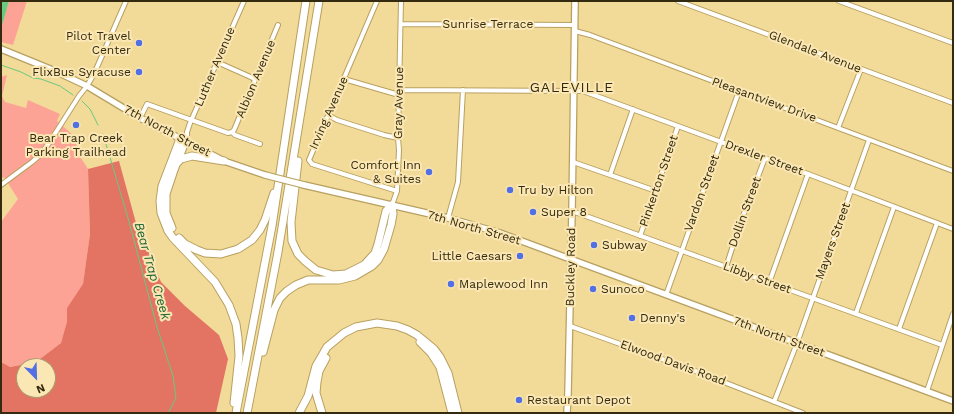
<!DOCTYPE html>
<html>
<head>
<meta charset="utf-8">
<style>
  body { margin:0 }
  #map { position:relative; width:954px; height:414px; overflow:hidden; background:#f2da98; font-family:"Work Sans",sans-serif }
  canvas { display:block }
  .frame { position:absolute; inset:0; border:2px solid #332a0f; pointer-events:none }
  .north { position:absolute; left:16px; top:358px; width:40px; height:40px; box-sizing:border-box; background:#fbe7b3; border:1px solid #ab9b71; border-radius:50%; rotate:157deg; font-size:11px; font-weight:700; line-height:16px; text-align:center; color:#332a0f }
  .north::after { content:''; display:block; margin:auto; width:14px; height:18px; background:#526fe4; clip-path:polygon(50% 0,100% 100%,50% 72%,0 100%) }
</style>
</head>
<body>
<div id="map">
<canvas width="954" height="414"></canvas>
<div class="frame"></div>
<div class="north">N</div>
</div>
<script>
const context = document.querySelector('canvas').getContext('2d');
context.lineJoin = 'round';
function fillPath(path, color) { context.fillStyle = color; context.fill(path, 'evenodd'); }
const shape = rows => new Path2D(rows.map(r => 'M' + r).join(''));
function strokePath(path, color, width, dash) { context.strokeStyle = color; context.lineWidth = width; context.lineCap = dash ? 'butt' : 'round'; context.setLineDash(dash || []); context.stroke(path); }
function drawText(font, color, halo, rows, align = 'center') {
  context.font = font + ' "Work Sans",sans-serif'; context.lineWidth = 4; context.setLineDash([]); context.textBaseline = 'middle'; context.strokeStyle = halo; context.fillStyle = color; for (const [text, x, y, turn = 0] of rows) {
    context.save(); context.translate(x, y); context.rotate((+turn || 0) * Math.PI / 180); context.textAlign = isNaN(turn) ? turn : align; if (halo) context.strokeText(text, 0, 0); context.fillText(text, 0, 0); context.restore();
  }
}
const green = shape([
  [9,1,27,1,13,45,1,42,1,28],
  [7,75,2,96,5,102,26,108,28,100,60,114,57,121,74,136,79,155,88,169,90,234,83,285,67,308,68,322,61,343,36,362,9,367,1,362,1,222,18,199,4,177,1,179,1,77]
]);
const forest = shape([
  [119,161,136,223,161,282,185,306,219,335,228,359,216,413,1,413,1,362,10,367,36,362,61,343,67,322,67,308,83,284,90,234,88,169],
  [24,366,48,366,48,390,24,390]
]);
const water = shape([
  [1,1,9,1,1,29]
]);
const stream = shape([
  [1,65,21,72,33,78,41,79,60,86,73,95],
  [82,101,90,109,98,125],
  [103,134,128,218,157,327,173,376,176,398,168,413]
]);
const street = shape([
  [377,1,309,160,312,164,397,191],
  [678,1,953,103],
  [839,1,953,43],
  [401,24,575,25],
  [575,31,590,35,953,171],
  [217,62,255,79],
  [344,79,399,95],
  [399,90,583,91,808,174,953,229],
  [328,115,337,120,384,135,398,138],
  [140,118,147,104,228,133,232,132,235,135,260,144],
  [838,128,861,69],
  [232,132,234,130,278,25],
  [185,142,187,137,187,132,190,123,244,1],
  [573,162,656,191],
  [610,175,633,109],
  [1,185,32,162,39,156,49,143,79,96,87,86,94,74,126,1],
  [392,205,397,191,399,150,398,138,401,1],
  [572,211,942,345],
  [448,218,458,182,463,90],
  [640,236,678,126],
  [726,267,741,221,765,158],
  [769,283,808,174],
  [666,295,739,91],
  [856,313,894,207],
  [570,326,698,372,803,413],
  [899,329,937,223],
  [927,391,953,314],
  [774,402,797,343,869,140]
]);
const secondary = shape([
  [1,49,55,71,87,86,140,118,224,161,265,175],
  [304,185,448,218,500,233,953,401],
  [567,413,568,393,572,211,575,1]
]);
const highway = shape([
  [180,139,162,186,160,201,161,213,168,231,173,238,215,282,229,305,236,324,238,338,239,356,234,403],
  [298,161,291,222,292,241,298,254,305,261,316,270,333,275,346,274,364,265,375,253,378,244,386,211,392,205],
  [177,163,181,159,192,156,224,161],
  [172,228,166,213,166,194,174,170,185,142],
  [179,238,185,244,197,250,205,253,221,254,238,249,252,240,260,230,265,220,274,193],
  [420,342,431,353,440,367,452,413],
  [263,352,274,310,280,298,287,291,296,285,308,280,339,280,355,276,372,266,378,260,384,249,391,225,393,214,392,205],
  [236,413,272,226,306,1],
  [247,413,278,252,319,1],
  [299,413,308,396,316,366,327,347,344,333,356,327,377,323,397,326,408,330,417,335,434,349,440,357,448,373,458,413],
  [322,413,316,393,317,382,319,371,326,358]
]);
const secondaryBridge = shape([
  [265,175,304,185]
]);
const markers = [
  [139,43,4,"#526fe4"],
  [139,72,4,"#526fe4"],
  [76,125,4,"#526fe4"],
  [429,172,4,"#526fe4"],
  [510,190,4,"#526fe4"],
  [533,212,4,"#526fe4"],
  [594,245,4,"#526fe4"],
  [520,256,4,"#526fe4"],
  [451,284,4,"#526fe4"],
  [593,289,4,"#526fe4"],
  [632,318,4,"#526fe4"],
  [519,400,4,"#526fe4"]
];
const streetNames = [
  ["Sunrise Terrace",488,24],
  ["Glendale Avenue",815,52,21],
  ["Luther Avenue",215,67,-67],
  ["Albion Avenue",256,79,-67],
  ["Pleasantview Drive",764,100,20],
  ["Gray Avenue",399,103,-89],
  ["Irving Avenue",329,113,-66],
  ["7th North Street",167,131,28],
  ["Drexler Street",764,158,20],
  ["Pinkerton Street",659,181,-71],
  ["Vardon Street",702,193,-70],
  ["Dollin Street",745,212,-70],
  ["7th North Street",474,228,16],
  ["Mayers Street",833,241,-70],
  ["Buckley Road",571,267,-89],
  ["Libby Street",757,278,20],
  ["7th North Street",779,337,20],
  ["Elwood Davis Road",673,363,20]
];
const poiNames = [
  ["Pilot Travel",131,36,"right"],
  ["Center",131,50,"right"],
  ["FlixBus Syracuse",131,72,"right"],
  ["Bear Trap Creek",76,138,"center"],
  ["Parking Trailhead",76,152,"center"],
  ["Comfort Inn",421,165,"right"],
  ["& Suites",421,179,"right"],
  ["Tru by Hilton",518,190],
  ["Super 8",541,212],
  ["Subway",602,245],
  ["Little Caesars",512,256,"right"],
  ["Maplewood Inn",459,284],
  ["Sunoco",601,289],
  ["Denny's",640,318],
  ["Restaurant Depot",527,400]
];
const waterNames = [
  ["Bear Trap Creek",152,271,74]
];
const quarterNames = [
  ["GALEVILLE",572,88]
];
fillPath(green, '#fda395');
fillPath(forest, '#e37363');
fillPath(water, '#68ca7f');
strokePath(stream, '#68ca7f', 1);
strokePath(street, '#b8a060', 6);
strokePath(secondary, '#b8a060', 8);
strokePath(highway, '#b8a060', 9);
strokePath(street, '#fff', 4);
strokePath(secondary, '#fff', 5.5);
strokePath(highway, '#fff', 7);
strokePath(secondaryBridge, '#b8a060', 8, []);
strokePath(secondaryBridge, '#fff', 5.5);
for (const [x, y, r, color] of markers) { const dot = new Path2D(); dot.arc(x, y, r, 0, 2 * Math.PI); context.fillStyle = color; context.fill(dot); strokePath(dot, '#fbe7b3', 1.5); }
drawText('12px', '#332a0f', '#fbe7b3', streetNames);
drawText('12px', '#332a0f', '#fbe7b3', poiNames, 'left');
drawText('italic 13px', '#206434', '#fbe7b3', waterNames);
context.letterSpacing = '1px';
drawText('14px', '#332a0f', '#fbe7b3', quarterNames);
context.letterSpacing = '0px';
</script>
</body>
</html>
